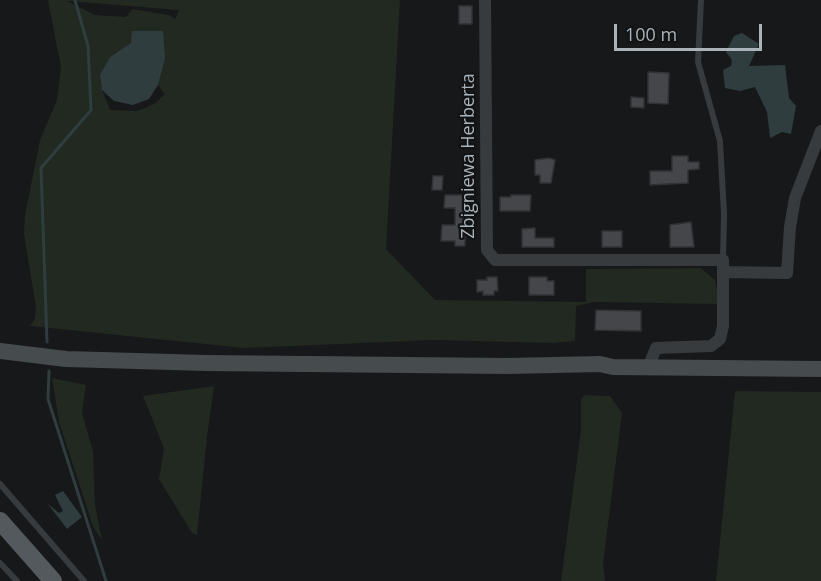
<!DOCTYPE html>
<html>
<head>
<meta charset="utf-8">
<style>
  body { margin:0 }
  #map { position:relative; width:821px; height:581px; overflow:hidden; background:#171819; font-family:"Open Sans",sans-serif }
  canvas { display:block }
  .scale { position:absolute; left:614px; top:24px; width:148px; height:27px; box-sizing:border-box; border:3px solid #aab3b9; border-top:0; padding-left:8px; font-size:18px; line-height:21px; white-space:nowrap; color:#aab3b9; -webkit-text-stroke:4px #121314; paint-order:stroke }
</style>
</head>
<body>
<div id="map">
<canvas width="821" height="581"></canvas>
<div class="scale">100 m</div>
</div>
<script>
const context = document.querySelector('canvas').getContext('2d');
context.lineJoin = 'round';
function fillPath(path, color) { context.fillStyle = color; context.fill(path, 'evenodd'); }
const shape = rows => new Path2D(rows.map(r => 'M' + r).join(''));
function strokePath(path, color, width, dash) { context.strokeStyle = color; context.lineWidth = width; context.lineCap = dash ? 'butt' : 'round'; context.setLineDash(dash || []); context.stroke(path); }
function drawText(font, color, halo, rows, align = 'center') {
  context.font = font + ' "Open Sans",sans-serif'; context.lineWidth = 4.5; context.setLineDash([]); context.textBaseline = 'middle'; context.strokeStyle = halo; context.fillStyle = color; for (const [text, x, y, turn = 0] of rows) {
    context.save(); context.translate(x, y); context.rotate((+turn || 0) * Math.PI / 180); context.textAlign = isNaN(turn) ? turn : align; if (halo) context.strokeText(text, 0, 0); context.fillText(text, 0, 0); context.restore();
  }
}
const green = shape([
  [48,0,400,0,386,249,435,300,586,302,586,269,701,268,715,280,720,304,594,302,576,306,575,341,552,343,434,340,244,348,30,326,35,319,36,307,24,234,25,215,40,140,57,100,61,67],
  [67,1,179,10,179,11,175,19,169,15,132,9,126,17,95,15],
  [132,43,165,59,158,85,165,94,154,104,137,111,110,110,102,90,100,75,110,57],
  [52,378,86,385,82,413,93,451,95,506,102,540,93,527,76,474,59,422],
  [214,386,207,437,197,535,192,533,159,479,164,448,143,396],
  [735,391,821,392,821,581,716,581],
  [584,395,610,396,622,413,603,564,605,581,561,581,581,430,581,400]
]);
const water = shape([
  [132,31,163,31,165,59,158,85,149,99,133,105,114,101,102,90,100,75,110,57,131,43],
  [742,33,759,44,749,66,785,65,789,98,796,106,791,134,782,132,770,138,767,112,755,87,740,91,725,88,723,70,731,66,732,60,726,52,734,36],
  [63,491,82,517,67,529,48,504,59,513,63,511,55,495]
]);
const stream = shape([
  [47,342,41,168,91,110,88,46,75,0],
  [49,371,48,399,106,581]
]);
const building = shape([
  [459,6,472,6,472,24,459,24,459,6],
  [648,72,669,73,668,104,648,103,648,72],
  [631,97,644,98,644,108,631,107,631,97],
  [672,156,688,156,688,162,699,162,699,169,688,170,688,183,650,185,650,171,672,171,672,156],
  [549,158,555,160,551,183,540,183,540,175,535,175,535,160,549,158],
  [433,176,443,176,442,190,432,190,433,176],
  [445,195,470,195,469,208,465,208,465,246,455,246,455,241,441,241,442,225,455,225,455,208,444,208,445,195],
  [511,195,531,195,530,211,500,211,500,197,511,197,511,195],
  [691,222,694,247,670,247,670,225,691,222],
  [535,228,535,238,554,238,554,247,522,247,522,229,535,228],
  [602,231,622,231,622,247,602,247,602,231],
  [487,277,497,277,498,291,494,291,494,295,483,295,483,291,477,292,477,280,487,280,487,277],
  [529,277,547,277,547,281,554,281,554,295,529,295,529,277],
  [596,310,641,311,641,331,595,330,596,310]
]);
const lane = shape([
  [701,0,698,62,720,141,724,214,723,260],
  [0,484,84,581],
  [0,563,17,581]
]);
const street = shape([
  [485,0,487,250,495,260,723,260,723,272,787,273,790,227,795,198,821,131],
  [648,368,656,348,711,346,720,339,723,326,723,272]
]);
const secondary = shape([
  [0,351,66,359,206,363,508,366,600,364,613,367,821,369]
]);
const primary = shape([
  [0,521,53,581]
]);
const streetNames = [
  ["Zbigniewa Herberta",469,156,-90]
];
fillPath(green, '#222921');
fillPath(water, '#2f3d3f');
strokePath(stream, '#2f3d3f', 3);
fillPath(building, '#444649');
strokePath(building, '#313235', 1.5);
strokePath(lane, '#383b3e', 6);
strokePath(street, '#383b3e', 12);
strokePath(secondary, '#464b4e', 16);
strokePath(primary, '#54595d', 18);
drawText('18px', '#aab3b9', '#121314', streetNames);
</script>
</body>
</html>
